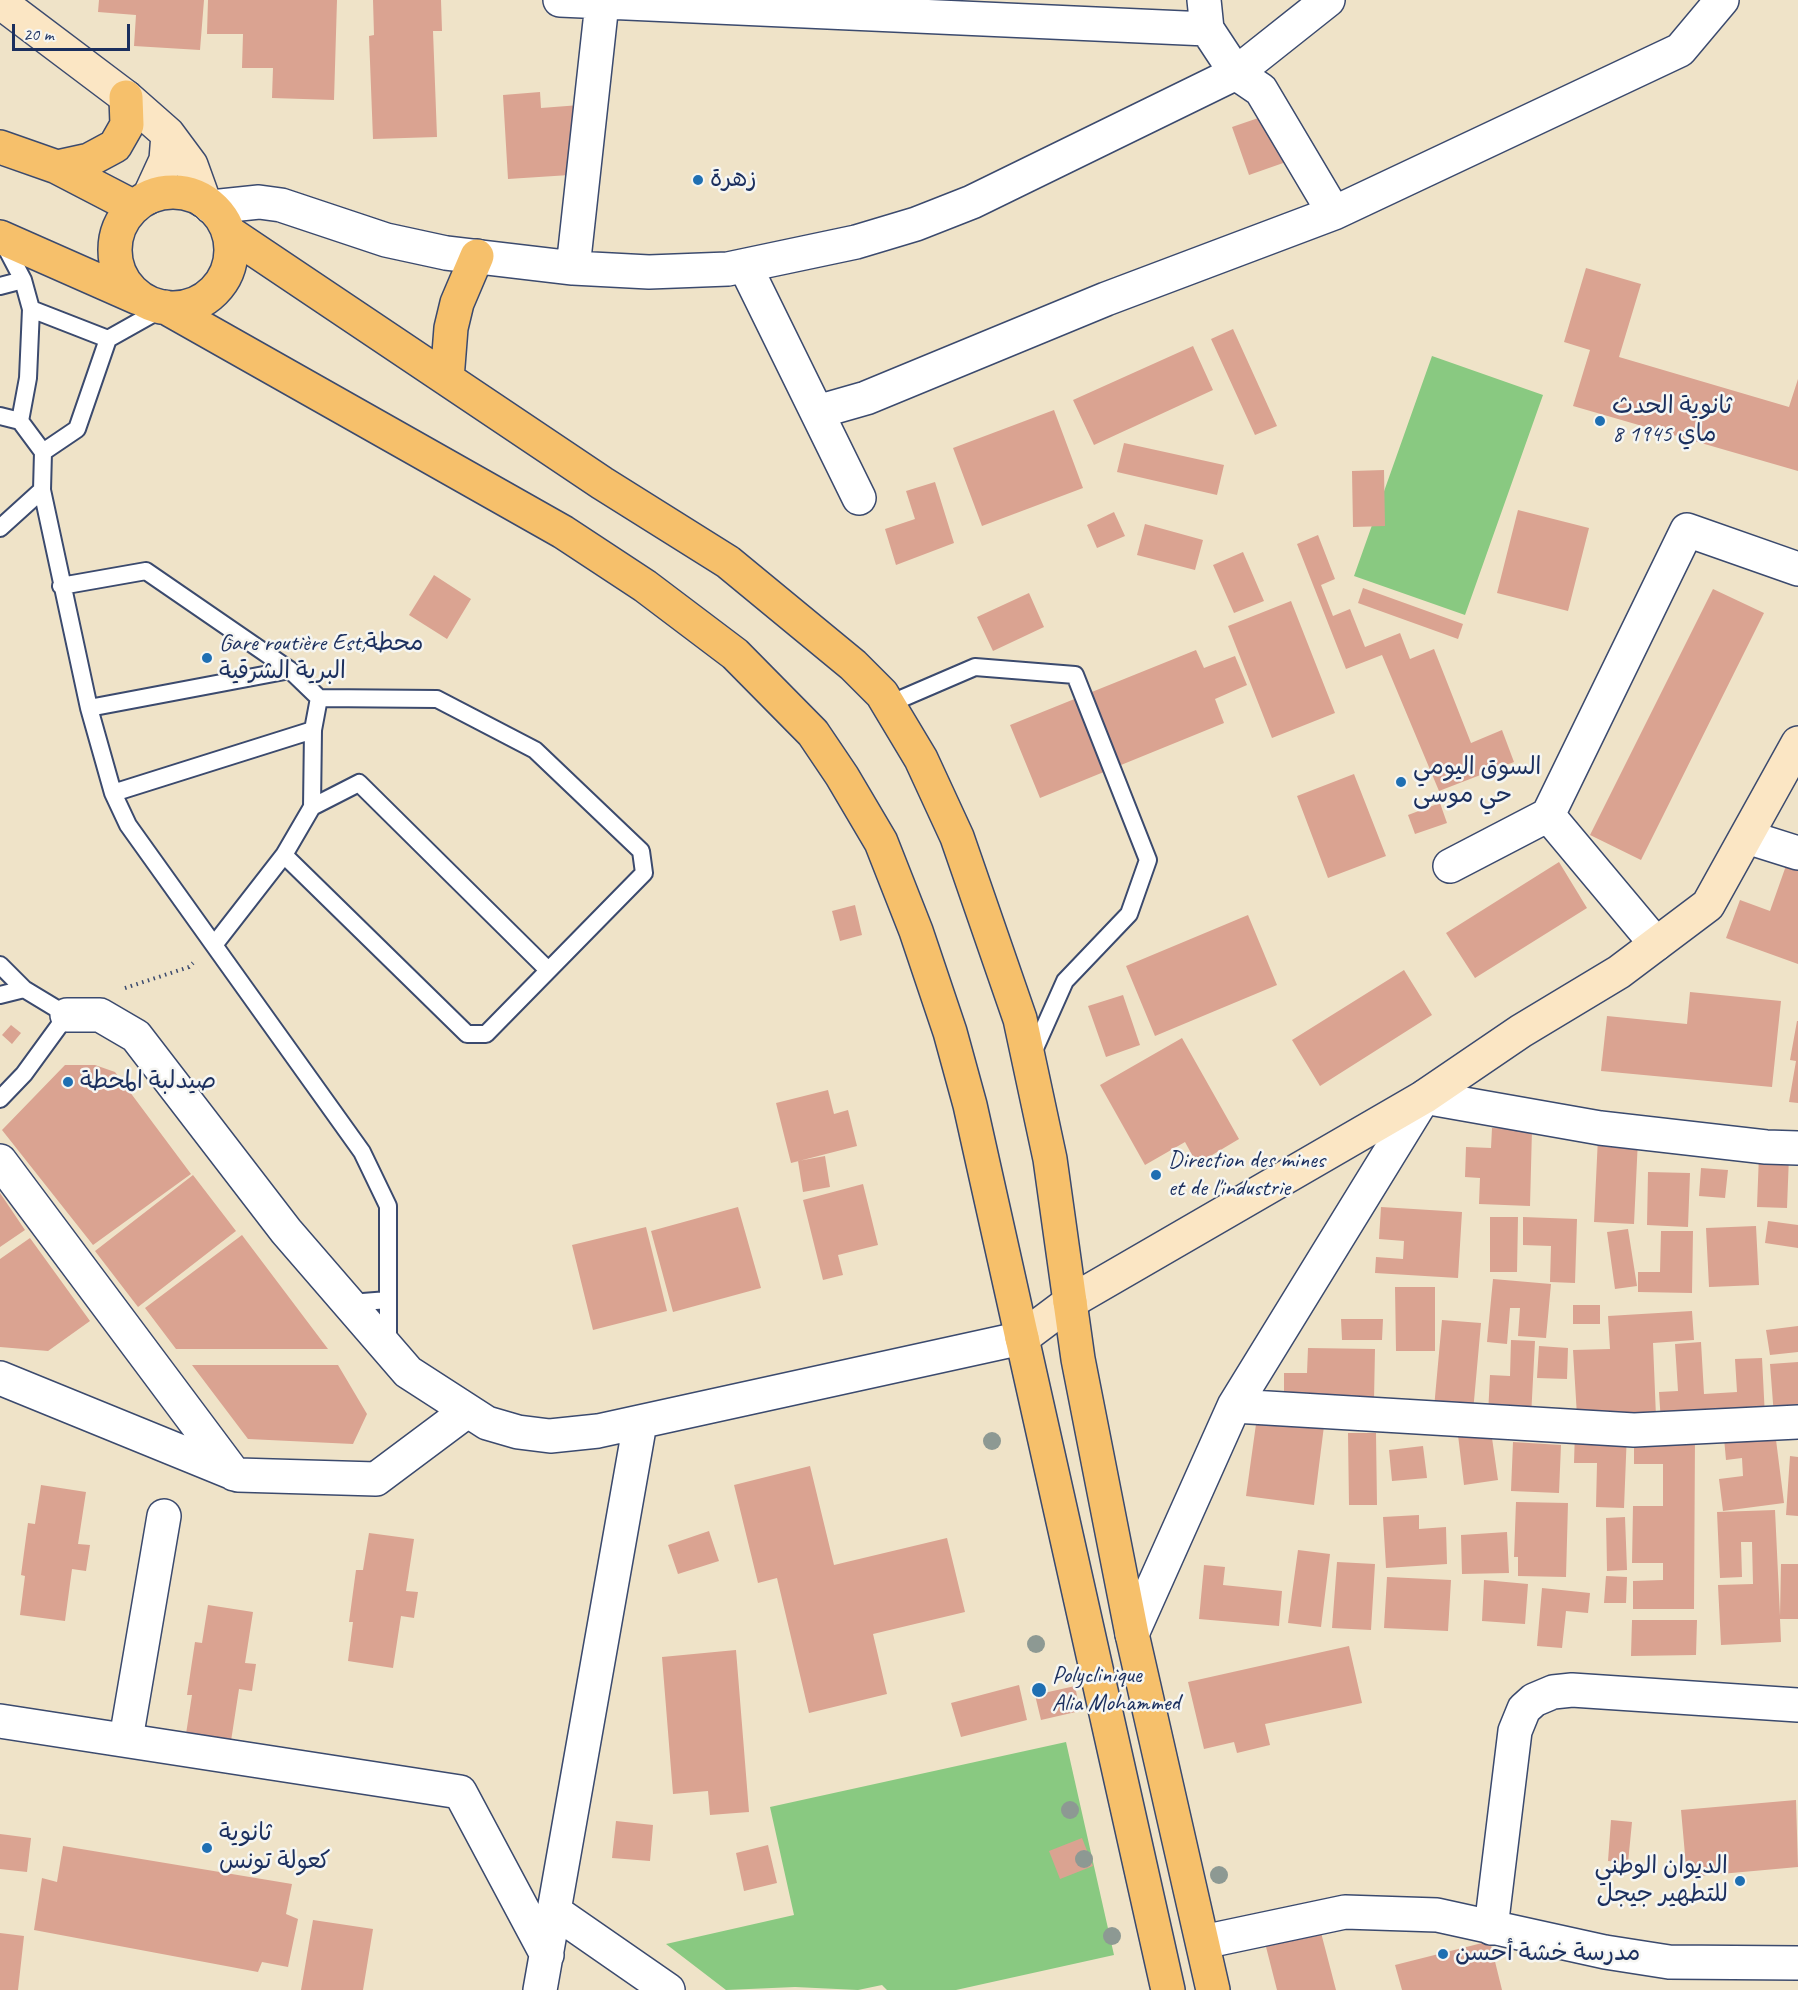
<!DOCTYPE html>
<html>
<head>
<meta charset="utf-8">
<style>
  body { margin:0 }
  #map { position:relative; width:1798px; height:1990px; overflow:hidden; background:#efe3c8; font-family:Caveat,sans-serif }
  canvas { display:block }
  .scale { position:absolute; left:12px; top:24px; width:118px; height:27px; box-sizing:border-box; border:3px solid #1b2f5e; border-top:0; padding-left:8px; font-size:18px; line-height:21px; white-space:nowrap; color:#1b2f5e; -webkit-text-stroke:4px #f6f6f2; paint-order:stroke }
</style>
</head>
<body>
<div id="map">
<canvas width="1798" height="1990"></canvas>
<div class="scale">20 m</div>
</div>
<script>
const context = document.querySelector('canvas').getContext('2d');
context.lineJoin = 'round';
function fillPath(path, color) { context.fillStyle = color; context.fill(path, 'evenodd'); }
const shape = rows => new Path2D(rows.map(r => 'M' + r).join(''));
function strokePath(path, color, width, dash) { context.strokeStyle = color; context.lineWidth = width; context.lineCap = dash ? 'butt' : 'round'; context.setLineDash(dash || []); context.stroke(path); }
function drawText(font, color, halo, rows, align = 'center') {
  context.font = font + ' Caveat,"Playpen Sans Arabic",sans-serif'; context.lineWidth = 5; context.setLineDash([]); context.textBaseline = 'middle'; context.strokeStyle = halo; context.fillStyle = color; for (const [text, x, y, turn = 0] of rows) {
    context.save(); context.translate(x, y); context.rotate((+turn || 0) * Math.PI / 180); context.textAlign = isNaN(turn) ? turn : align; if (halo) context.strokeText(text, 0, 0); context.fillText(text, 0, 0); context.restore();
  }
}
const green = shape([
  [1432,356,1543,395,1465,615,1354,576],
  [1066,1742,1114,1955,956,1990,887,1990,882,1985,858,1990,795,1987,726,1990,666,1944,794,1915,770,1807]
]);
const building = shape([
  [99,0,204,0,200,50,134,46,136,15,98,12],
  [208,0,337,0,334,100,272,98,273,68,242,68,243,34,207,34],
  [373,0,441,0,442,31,433,31,437,137,373,139,369,36,374,35],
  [540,92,541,108,580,105,585,174,508,179,503,95],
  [1270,114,1286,162,1249,175,1232,127],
  [1586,268,1641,284,1619,357,1789,407,1798,379,1798,471,1573,406,1590,350,1564,342],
  [1233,329,1277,426,1255,435,1211,339],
  [1193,346,1213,390,1094,445,1073,400],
  [1054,410,1083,488,982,526,953,448],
  [1124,443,1224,465,1217,495,1117,472],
  [1384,470,1385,526,1353,527,1352,471],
  [935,482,954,543,896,565,885,529,915,519,906,491],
  [1518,510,1589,528,1568,611,1497,593],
  [1114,512,1125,536,1097,548,1087,525],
  [1145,524,1203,540,1195,570,1137,555],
  [1318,535,1335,579,1321,585,1333,616,1350,609,1365,647,1400,633,1410,659,1434,649,1471,743,1502,730,1514,762,1439,791,1382,655,1346,669,1297,544],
  [1243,552,1264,601,1234,613,1213,565],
  [434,575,471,599,447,639,409,615],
  [1363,588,1463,624,1458,639,1358,603],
  [1713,589,1764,613,1641,860,1590,835],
  [1029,593,1044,627,993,651,977,617],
  [1291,601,1335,713,1272,738,1228,626],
  [1196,650,1204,668,1235,656,1247,685,1215,699,1224,723,1040,798,1010,725],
  [1354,774,1386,856,1328,878,1297,796],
  [1440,803,1447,823,1415,834,1408,815],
  [1788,860,1798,863,1798,964,1726,938,1740,900,1770,911],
  [1559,862,1587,908,1475,978,1446,933],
  [855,905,862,935,840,941,832,911],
  [1248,915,1277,985,1155,1036,1126,966],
  [1404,970,1432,1015,1320,1086,1292,1040],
  [1690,992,1781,1001,1772,1087,1601,1071,1607,1016,1687,1024],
  [1123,995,1140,1045,1106,1057,1088,1006],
  [1797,1021,1798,1021,1798,1103,1789,1102,1796,1061,1790,1060],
  [11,1025,21,1033,12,1044,2,1035],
  [1182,1038,1239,1139,1197,1164,1185,1142,1145,1165,1100,1085],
  [65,1065,95,1065,115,1072,191,1174,93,1245,2,1130],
  [828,1090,834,1114,848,1110,857,1146,791,1163,776,1103],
  [1492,1128,1532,1129,1530,1206,1479,1204,1480,1178,1465,1177,1466,1147,1491,1148],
  [1598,1137,1638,1139,1634,1224,1594,1222],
  [1759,1154,1789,1156,1787,1208,1757,1207],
  [825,1156,830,1187,803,1192,798,1161],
  [1701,1168,1728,1170,1725,1198,1699,1196],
  [1648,1172,1690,1173,1688,1227,1647,1225],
  [193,1175,236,1231,138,1307,95,1251],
  [863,1184,878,1245,838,1255,843,1275,823,1280,803,1200],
  [0,1193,25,1230,0,1247],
  [738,1207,761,1288,673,1312,651,1231],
  [1381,1207,1462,1212,1458,1278,1375,1273,1376,1257,1403,1259,1404,1241,1379,1239],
  [1490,1217,1518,1217,1517,1272,1490,1272],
  [1523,1217,1577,1219,1575,1283,1550,1282,1551,1246,1523,1245],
  [1768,1221,1798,1225,1798,1248,1765,1243],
  [1756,1226,1759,1285,1709,1287,1706,1228],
  [646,1227,667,1311,593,1330,572,1245],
  [1628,1229,1637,1286,1615,1289,1607,1232],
  [1661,1231,1693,1231,1692,1293,1638,1292,1638,1272,1660,1272],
  [242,1235,328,1349,176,1349,145,1308],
  [30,1238,90,1321,48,1351,0,1347,0,1259],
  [1493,1279,1551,1284,1546,1338,1518,1336,1520,1308,1510,1308,1507,1344,1487,1342],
  [1395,1287,1435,1287,1435,1351,1396,1351],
  [1573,1305,1600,1305,1600,1324,1573,1324],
  [1692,1311,1694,1340,1653,1343,1656,1417,1577,1416,1573,1350,1610,1349,1608,1316],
  [1341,1319,1383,1319,1382,1340,1342,1340],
  [1442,1320,1481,1323,1473,1412,1434,1408],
  [1798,1326,1798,1352,1770,1355,1766,1330],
  [1511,1340,1535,1341,1531,1417,1488,1415,1490,1375,1510,1376],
  [1701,1342,1704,1394,1737,1392,1735,1359,1762,1358,1765,1417,1661,1423,1659,1392,1678,1391,1675,1344],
  [1539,1346,1568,1348,1567,1379,1537,1378],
  [1308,1348,1375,1349,1374,1400,1284,1400,1284,1373,1307,1373],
  [1798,1362,1798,1414,1774,1416,1770,1364],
  [192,1365,338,1365,367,1414,353,1444,248,1439],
  [1257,1417,1324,1426,1314,1505,1246,1496],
  [1575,1430,1627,1432,1624,1508,1596,1507,1597,1463,1574,1463],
  [1491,1431,1498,1480,1464,1485,1458,1435],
  [1775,1432,1784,1503,1723,1511,1719,1479,1743,1476,1742,1458,1726,1460,1724,1438],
  [1348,1433,1376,1433,1377,1505,1349,1505],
  [1634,1435,1695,1436,1694,1609,1633,1609,1633,1581,1663,1580,1663,1563,1632,1563,1633,1506,1663,1506,1663,1464,1634,1464],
  [1513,1442,1561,1445,1559,1493,1511,1491],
  [1423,1446,1427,1478,1392,1481,1389,1450],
  [1790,1456,1798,1457,1798,1516,1786,1515],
  [810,1466,834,1565,947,1538,965,1612,873,1634,887,1694,809,1713,777,1578,758,1583,734,1485],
  [41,1485,86,1492,78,1544,90,1545,86,1571,72,1569,65,1621,20,1615,25,1576,21,1575,28,1523,35,1524],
  [1516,1502,1568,1503,1566,1577,1518,1576,1518,1557,1514,1557],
  [1775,1510,1780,1616,1781,1564,1798,1564,1798,1619,1780,1619,1781,1642,1721,1645,1718,1585,1753,1584,1752,1542,1741,1542,1742,1577,1720,1578,1717,1512],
  [1419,1515,1419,1529,1446,1527,1447,1564,1386,1568,1383,1517],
  [1625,1517,1627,1570,1607,1571,1606,1518],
  [709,1531,719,1561,678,1574,668,1545],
  [1507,1532,1509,1573,1462,1574,1461,1535],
  [369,1533,414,1539,406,1591,418,1592,414,1618,401,1616,393,1668,348,1661,353,1622,349,1622,356,1570,363,1570],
  [1298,1550,1330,1554,1321,1627,1288,1623],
  [1337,1562,1375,1564,1371,1630,1332,1628],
  [1204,1565,1225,1567,1223,1585,1282,1591,1279,1626,1199,1619],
  [1606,1576,1627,1577,1626,1603,1604,1603],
  [1387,1577,1451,1580,1448,1631,1384,1628],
  [1484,1580,1528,1584,1525,1624,1482,1621],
  [1542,1588,1590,1593,1588,1613,1566,1611,1562,1648,1537,1646],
  [208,1605,253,1612,245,1663,256,1664,252,1691,239,1689,231,1741,186,1734,192,1695,187,1695,195,1642,202,1643],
  [1632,1620,1697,1620,1696,1655,1631,1656],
  [1349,1646,1362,1703,1265,1724,1270,1745,1237,1753,1234,1742,1204,1749,1188,1682],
  [736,1650,749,1812,710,1815,708,1791,673,1794,662,1657],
  [1019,1685,1027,1720,961,1737,951,1703],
  [1075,1686,1080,1711,1041,1720,1035,1695],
  [1796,1800,1798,1867,1687,1877,1681,1810],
  [1611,1820,1632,1822,1628,1863,1608,1861],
  [616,1821,653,1825,650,1861,612,1858],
  [0,1834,31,1838,27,1872,0,1869],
  [1082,1838,1093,1866,1060,1879,1049,1851],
  [768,1845,777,1883,744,1891,736,1853],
  [63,1846,292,1884,286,1914,298,1919,288,1967,262,1962,258,1972,34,1930,42,1878,57,1882],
  [313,1920,373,1929,363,1990,301,1990],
  [1319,1925,1336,1990,1277,1990,1264,1939],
  [0,1933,24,1936,18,1990,0,1990],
  [1490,1941,1502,1990,1402,1990,1395,1965]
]);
const path = shape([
  [125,988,189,967,193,963]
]);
const lane = shape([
  [3,242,23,280,31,309,28,378,20,421],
  [0,286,23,280],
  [31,309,108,339],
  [0,416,20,421,43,452,42,490,89,708],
  [43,452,77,429,108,339,165,307],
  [0,528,42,490],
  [61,586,146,571,290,670],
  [889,704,975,667,1075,675,1148,860,1129,914,1065,981,1032,1055],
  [113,793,313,730],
  [312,807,313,730,319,698],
  [284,855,467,1034,486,1034,644,873,641,851,535,750,437,699,319,698,290,670,89,708,113,793,128,825,362,1152,388,1206,388,1344],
  [214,945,284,855,312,807,359,783,548,970],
  [0,965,24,989,67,1015,24,1074,0,1099],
  [0,995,24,989],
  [350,1303,388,1300]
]);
const street = shape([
  [560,0,1207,29],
  [1204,0,1207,29,1236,73,1261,90,1334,213],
  [211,207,259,202,281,205,386,240,446,253,573,268,649,272,728,269,856,242,916,224,972,202,1236,73,1328,0],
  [745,266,859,498],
  [573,268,602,3],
  [817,412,866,398,1106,299,1334,213,1680,50,1722,0],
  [1548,815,1656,944],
  [1747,837,1798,853],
  [1450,866,1548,815,1687,530,1798,569],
  [67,1015,100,1015,136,1036,286,1231,408,1372,487,1423,518,1432,550,1436,598,1431,1022,1338],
  [0,1161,234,1474],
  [0,1378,238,1475,376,1479,467,1411],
  [1234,1406,1634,1430,1798,1422],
  [1132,1634,1234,1406,1424,1097,1600,1128,1766,1147,1798,1148],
  [0,1721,460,1792,547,1955],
  [126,1739,164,1516],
  [554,1911,668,1990],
  [1491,1928,1515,1731,1524,1709,1534,1700,1553,1692,1572,1690,1798,1705],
  [1203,1942,1345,1912,1437,1915,1605,1952,1669,1962,1798,1963],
  [540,1990,640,1423]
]);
const secondary = shape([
  [0,2,126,97,168,134,191,165,204,201],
  [149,197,166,160,168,134],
  [1022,1338,1070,1302,1424,1097,1521,1031,1619,972,1708,905,1798,743]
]);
const primary = shape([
  [1070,1302,1078,1359,1132,1634,1213,1990],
  [1022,1338,1168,1990]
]);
const highway = shape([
  [0,147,57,167,134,207],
  [57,167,89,160,115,146,127,125,126,97],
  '115 250a58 58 0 1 1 116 0a58 58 0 1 1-116 0Z',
  [228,232,602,483,728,562,853,665,882,694,921,759,957,837,1020,1019,1050,1159,1070,1302],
  [0,237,138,298],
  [165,307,563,532,645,586,735,654,813,733,842,776,881,842,916,931,950,1032,970,1105,1022,1338],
  [447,379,451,328,457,303,477,256]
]);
const trees = [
  [992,1441],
  [1036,1644],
  [1070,1810],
  [1084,1859],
  [1219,1875],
  [1112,1936]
];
const markers = [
  [698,180,6,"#1f6fb2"],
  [1600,421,6,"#1f6fb2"],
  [207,658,6,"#1f6fb2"],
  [1401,782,6,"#1f6fb2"],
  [68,1082,6,"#1f6fb2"],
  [1156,1175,6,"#1f6fb2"],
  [1039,1690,8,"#1f6fb2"],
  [207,1848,6,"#1f6fb2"],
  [1740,1881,6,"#1f6fb2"],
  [1443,1954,6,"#1f6fb2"]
];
const poiNames = [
  ["زهرة",710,180],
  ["ثانوية الحدث",1612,407],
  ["8 ماي 1945",1612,435],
  ["Gare routière Est;محطة",219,644],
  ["البرية الشرقية",219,672],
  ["السوق اليومي",1413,768],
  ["حي موسى",1413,796],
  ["صيدلبة المحطة",80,1082],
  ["Direction des mines",1168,1161],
  ["et de l'industrie",1168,1189],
  ["Polyclinique",1052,1676],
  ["Alia Mohammed",1052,1704],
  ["ثانوية",219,1834],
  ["كعولة تونس",219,1862],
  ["الديوان الوطني",1728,1867,"right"],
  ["للتطهير جيجل",1728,1895,"right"],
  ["مدرسة خشة أحسن",1455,1954]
];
fillPath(green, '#89c981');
fillPath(building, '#daa391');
strokePath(lane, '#3b4a6e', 20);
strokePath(street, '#3b4a6e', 36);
strokePath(secondary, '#3b4a6e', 36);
strokePath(primary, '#3b4a6e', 36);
strokePath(highway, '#3b4a6e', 36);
strokePath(path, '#3b4a6e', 4, [1.5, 4.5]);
strokePath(lane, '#fff', 16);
strokePath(street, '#fff', 33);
strokePath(secondary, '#fbe6c4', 33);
strokePath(primary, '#f6c06b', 33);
strokePath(highway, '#f6c06b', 33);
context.fillStyle = '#8d9993';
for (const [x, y] of trees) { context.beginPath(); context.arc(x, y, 9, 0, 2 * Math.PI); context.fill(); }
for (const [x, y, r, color] of markers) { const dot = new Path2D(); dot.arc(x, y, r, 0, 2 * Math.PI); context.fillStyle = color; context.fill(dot); strokePath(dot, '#f6f6f2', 2); }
drawText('24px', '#1b2f5e', '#f6f6f2', poiNames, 'left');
</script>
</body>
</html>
